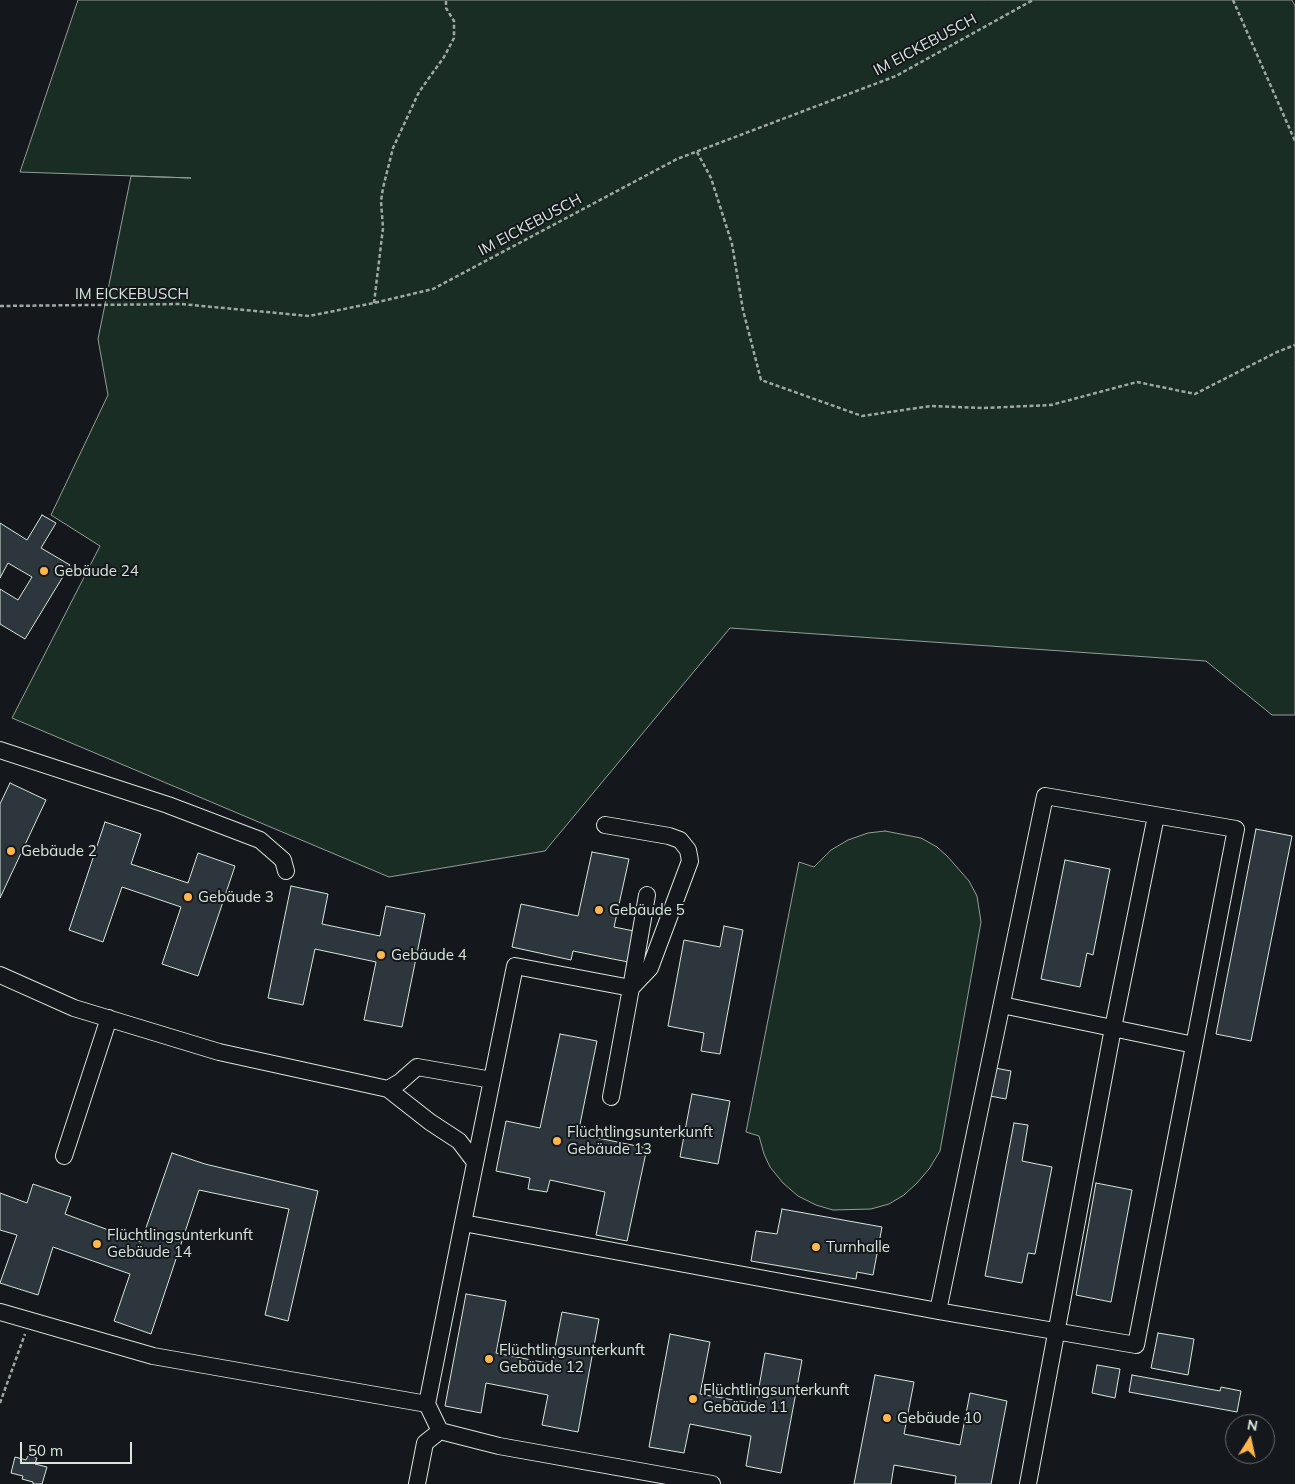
<!DOCTYPE html>
<html>
<head>
<meta charset="utf-8">
<style>
  body { margin:0 }
  #map { position:relative; width:1295px; height:1484px; overflow:hidden; background:#14181c; font-family:Mulish,sans-serif }
  canvas { display:block }
  .north { position:absolute; left:1225px; top:1414px; width:50px; height:50px; box-sizing:border-box; background:#14181c; border:1px solid #626a69; border-radius:50%; rotate:10deg; font-size:14px; font-weight:700; line-height:20px; text-align:center; color:#d8e6dc }
  .north::after { content:''; display:block; margin:auto; width:18px; height:22px; background:#ffb74d; clip-path:polygon(50% 0,100% 100%,50% 72%,0 100%) }
  .scale { position:absolute; left:20px; top:1442px; width:112px; height:22px; box-sizing:border-box; border:2px solid #d8e6dc; border-top:0; padding-left:6px; font-size:15px; line-height:18px; white-space:nowrap; color:#d8e6dc; -webkit-text-stroke:4px #14181c; paint-order:stroke }
</style>
</head>
<body>
<div id="map">
<canvas width="1295" height="1484"></canvas>
<div class="north">N</div>
<div class="scale">50 m</div>
</div>
<script>
const context = document.querySelector('canvas').getContext('2d');
context.lineJoin = 'round';
function fillPath(path, color) { context.fillStyle = color; context.fill(path, 'evenodd'); }
const shape = rows => new Path2D(rows.map(r => 'M' + r).join(''));
function strokePath(path, color, width, dash) { context.strokeStyle = color; context.lineWidth = width; context.lineCap = dash ? 'butt' : 'round'; context.setLineDash(dash || []); context.stroke(path); }
function drawText(font, color, halo, rows, align = 'center') {
  context.font = font + ' Mulish,sans-serif'; context.lineWidth = 4; context.setLineDash([]); context.textBaseline = 'middle'; context.strokeStyle = halo; context.fillStyle = color; for (const [text, x, y, turn = 0] of rows) {
    context.save(); context.translate(x, y); context.rotate((+turn || 0) * Math.PI / 180); context.textAlign = isNaN(turn) ? turn : align; if (halo) context.strokeText(text, 0, 0); context.fillText(text, 0, 0); context.restore();
  }
}
const green = shape([
  [78,0,1292,0,1295,6,1295,715,1272,715,1206,661,730,628,545,851,389,877,12,718,100,546,51,515,108,395,98,339,131,176,191,178,20,172,78,0],
  [885,831,921,838,937,847,948,857,969,881,977,896,981,922,940,1151,929,1169,917,1183,904,1195,889,1204,871,1209,833,1210,816,1205,798,1196,783,1183,770,1167,764,1154,759,1136,746,1132,799,862,814,867,831,850,848,840,868,833,885,831]
]);
const building = shape([
  [42,515,56,523,41,548,70,565,25,639,0,624,0,589,18,600,32,577,8,563,0,578,0,523,27,540,42,515],
  [10,783,46,800,0,898,0,804,10,783],
  [105,822,141,834,131,864,188,883,198,853,235,866,198,976,162,964,181,907,122,887,103,942,69,930,105,822],
  [1256,829,1292,836,1251,1041,1216,1034,1256,829],
  [592,852,629,859,614,927,634,931,628,962,573,951,571,960,512,947,521,904,578,916,592,852],
  [1065,860,1110,869,1093,955,1087,953,1080,987,1041,979,1065,860],
  [291,886,328,894,322,924,380,936,386,906,425,914,402,1027,364,1020,376,962,315,949,303,1005,268,998,291,886],
  [724,926,743,930,720,1054,701,1051,704,1033,668,1026,684,940,720,947,724,926],
  [560,1034,597,1041,578,1134,647,1148,627,1241,596,1235,605,1192,550,1180,547,1192,528,1189,530,1178,496,1171,506,1121,540,1128,560,1034],
  [995,1068,1011,1071,1006,1099,990,1096,995,1068],
  [692,1094,730,1101,718,1164,680,1157,692,1094],
  [1014,1123,1028,1125,1022,1161,1052,1167,1035,1254,1028,1253,1022,1283,985,1276,1014,1123],
  [172,1153,205,1164,318,1191,288,1321,265,1315,289,1209,199,1190,151,1334,114,1321,130,1274,53,1247,38,1295,0,1283,17,1235,0,1230,0,1193,27,1203,33,1184,71,1197,65,1214,141,1242,172,1153],
  [1096,1183,1132,1190,1111,1302,1076,1295,1096,1183],
  [782,1209,882,1227,873,1275,857,1272,856,1279,751,1261,756,1231,777,1234,782,1209],
  [466,1294,506,1301,496,1353,552,1364,562,1312,599,1319,578,1432,542,1425,548,1395,486,1383,481,1413,445,1406,466,1294],
  [1158,1333,1194,1339,1188,1375,1151,1368,1158,1333],
  [670,1334,710,1342,700,1394,756,1404,765,1353,802,1360,781,1473,746,1466,751,1436,690,1424,684,1453,649,1447,670,1334],
  [1097,1365,1120,1369,1115,1398,1092,1393,1097,1365],
  [875,1375,914,1382,904,1434,960,1445,970,1393,1007,1401,991,1484,955,1484,956,1476,894,1465,891,1484,854,1484,875,1375],
  [1132,1375,1220,1391,1221,1387,1241,1391,1237,1412,1129,1392,1132,1375],
  [28,1456,37,1458,35,1464,47,1467,42,1484,33,1484,33,1482,22,1479,23,1476,11,1473,15,1457,26,1460,28,1456]
]);
const path = shape([
  [1233,0,1295,141],
  [697,152,711,178,732,244,743,310,761,380,862,416,931,406,984,408,1051,405,1137,382,1195,394,1277,352,1295,345],
  [374,303,383,228,381,201,383,188,393,148,419,92,444,57,454,38,454,21,446,8,446,0],
  [0,306,181,304,309,316,374,303,433,289,677,159,896,76,1033,0],
  [0,1403,25,1334]
]);
const minor = shape([
  [0,750,168,805,260,840,283,860,286,871],
  [605,825,669,836,680,840,688,850,690,861,650,968,631,988],
  [0,975,74,1008,219,1052,388,1089,400,1082,417,1067,492,1080],
  [631,988,647,895],
  [1002,1005,1194,1045],
  [388,1089,430,1122,459,1141,475,1162],
  [64,1156,109,1018],
  [463,1223,515,966,631,988,611,1097],
  [0,1312,153,1356,427,1404,440,1431,499,1446,712,1484],
  [427,1404,463,1223,938,1311,1136,1345,1236,829,1045,796,938,1311],
  [417,1484,425,1443,440,1431],
  [1028,1484,1113,1028,1156,816]
]);
const markers = [
  [44,571,5,"#ffb74d"],
  [11,851,5,"#ffb74d"],
  [188,897,5,"#ffb74d"],
  [599,910,5,"#ffb74d"],
  [381,955,5,"#ffb74d"],
  [557,1141,5,"#ffb74d"],
  [97,1244,5,"#ffb74d"],
  [816,1247,5,"#ffb74d"],
  [489,1359,5,"#ffb74d"],
  [693,1399,5,"#ffb74d"],
  [887,1418,5,"#ffb74d"]
];
const streetNames = [
  ["IM EICKEBUSCH",925,45,-28],
  ["IM EICKEBUSCH",530,225,-28],
  ["IM EICKEBUSCH",132,294]
];
const poiNames = [
  ["Gebäude 24",54,571],
  ["Gebäude 2",21,851],
  ["Gebäude 3",198,897],
  ["Gebäude 5",609,910],
  ["Gebäude 4",391,955],
  ["Flüchtlingsunterkunft",567,1132],
  ["Gebäude 13",567,1149],
  ["Flüchtlingsunterkunft",107,1235],
  ["Gebäude 14",107,1252],
  ["Turnhalle",826,1247],
  ["Flüchtlingsunterkunft",499,1350],
  ["Gebäude 12",499,1367],
  ["Flüchtlingsunterkunft",703,1390],
  ["Gebäude 11",703,1407],
  ["Gebäude 10",897,1418]
];
fillPath(green, '#1a2d24');
strokePath(green, '#939e99', 1);
fillPath(building, '#2c363c');
strokePath(building, '#d8e6dc', 1);
strokePath(minor, '#d8e6dc', 18);
strokePath(path, '#9da8a2', 2.5, [4, 2.5]);
strokePath(minor, '#14181c', 16);
for (const [x, y, r, color] of markers) { const dot = new Path2D(); dot.arc(x, y, r, 0, 2 * Math.PI); context.fillStyle = color; context.fill(dot); strokePath(dot, '#14181c', 2); }
drawText('15px', '#d8e6dc', '#14181c', streetNames);
drawText('15px', '#d8e6dc', '#14181c', poiNames, 'left');
</script>
</body>
</html>
